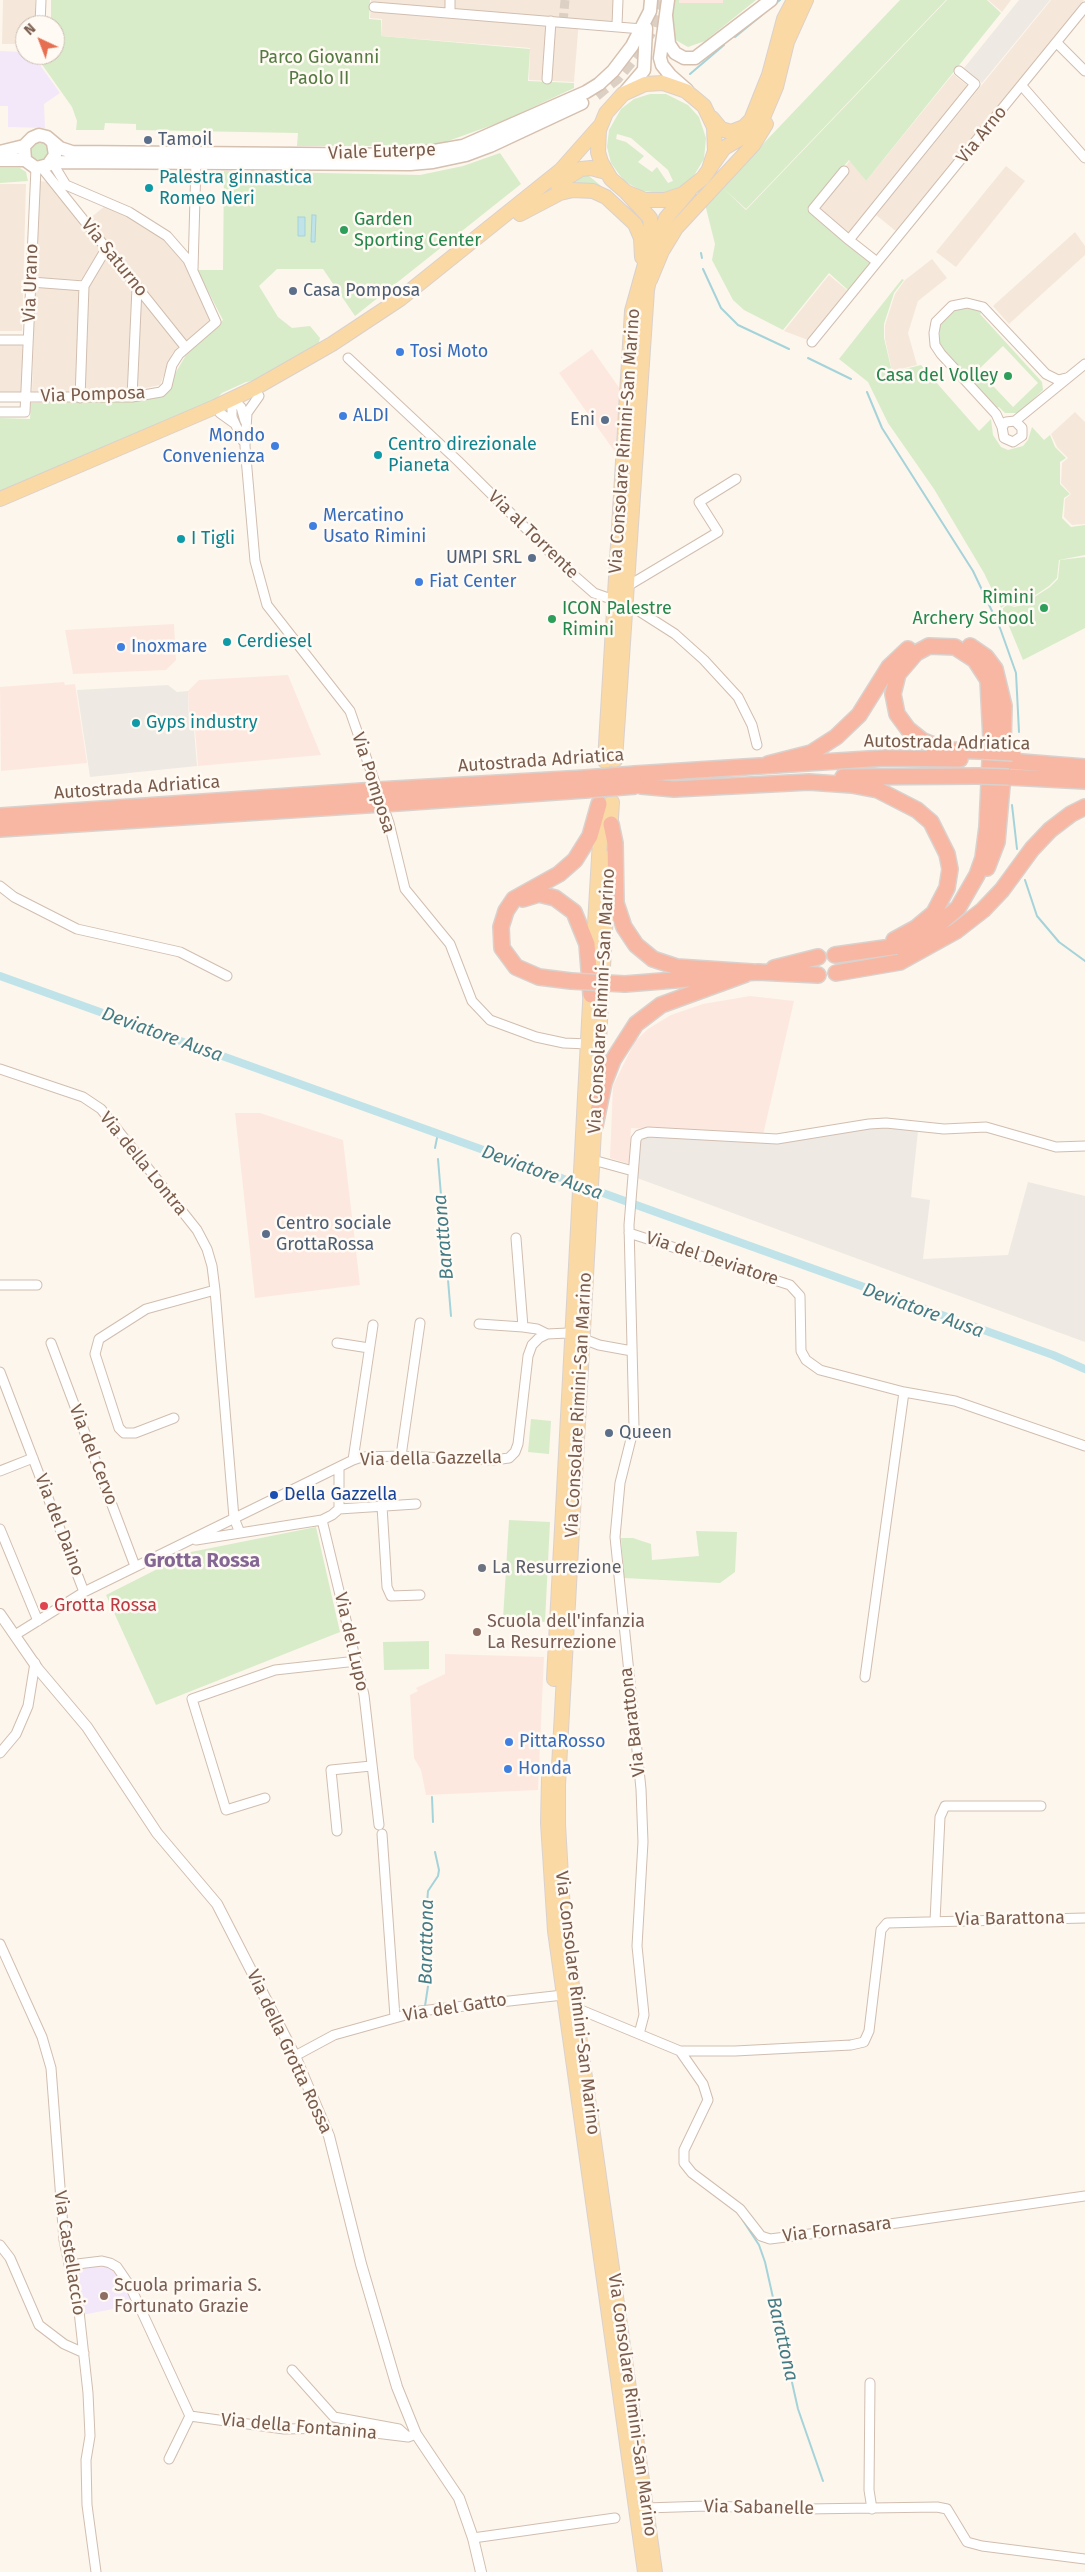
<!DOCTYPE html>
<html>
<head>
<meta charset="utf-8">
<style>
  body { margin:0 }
  #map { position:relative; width:1085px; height:2572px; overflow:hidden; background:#fdf6ec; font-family:"Fira Sans",sans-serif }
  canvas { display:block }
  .north { position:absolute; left:15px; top:15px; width:50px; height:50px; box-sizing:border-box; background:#fffaf3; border:1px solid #cabbb1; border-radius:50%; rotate:317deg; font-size:14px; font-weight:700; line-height:20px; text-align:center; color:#7a5c4d }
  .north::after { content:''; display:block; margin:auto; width:18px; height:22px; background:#e76f51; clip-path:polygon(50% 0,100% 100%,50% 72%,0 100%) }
</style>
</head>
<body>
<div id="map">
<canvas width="1085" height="2572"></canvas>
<div class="north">N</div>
</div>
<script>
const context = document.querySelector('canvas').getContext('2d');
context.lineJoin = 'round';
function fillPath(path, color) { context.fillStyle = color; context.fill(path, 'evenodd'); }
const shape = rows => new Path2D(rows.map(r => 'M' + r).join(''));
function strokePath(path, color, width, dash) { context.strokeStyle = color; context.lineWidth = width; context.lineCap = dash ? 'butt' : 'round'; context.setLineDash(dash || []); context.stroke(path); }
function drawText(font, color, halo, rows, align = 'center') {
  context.font = font + ' "Fira Sans",sans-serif'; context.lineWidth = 5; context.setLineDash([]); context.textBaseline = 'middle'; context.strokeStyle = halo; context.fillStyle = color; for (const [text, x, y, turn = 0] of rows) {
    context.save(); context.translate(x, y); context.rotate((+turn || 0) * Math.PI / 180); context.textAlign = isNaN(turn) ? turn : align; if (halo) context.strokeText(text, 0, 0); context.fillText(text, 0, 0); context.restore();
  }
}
const residential = shape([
  [3,0,35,0,35,25,25,25,25,44,2,44],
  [371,0,621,0,619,22,579,20,574,82,529,80,530,48,381,36,382,19,370,18],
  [988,0,1011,0,1002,12],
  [1051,0,1084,0,897,232,876,215],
  [953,74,969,87,850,235,817,208,850,160,866,181],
  [1006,166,1025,181,956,267,936,252],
  [39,181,49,182,101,248,81,280,36,278],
  [0,184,26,184,22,331,0,331],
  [105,206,130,215,159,233,181,257,212,319,186,343,89,219],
  [1075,232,1085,246,1085,255,1009,324,993,306],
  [108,256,132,286,127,392,83,394,88,286],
  [932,259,947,278,918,301,908,333,917,365,892,371,885,339,885,325,895,294,905,280],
  [829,275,848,291,808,340,784,331],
  [35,285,79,288,76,394,32,394],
  [141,297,179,346,172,354,160,385,137,390],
  [0,343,23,343,22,394,0,394],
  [1075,412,1085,422,1085,524,1072,525,1064,517,1065,499,1071,494,1061,483,1062,463,1068,458,1057,447,1051,434]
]);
const commercial = shape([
  [679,0,744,0,723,3,679,3],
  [592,349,620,389,615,452,559,373],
  [174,624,176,660,166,670,73,674,65,630],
  [288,675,321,755,198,766,195,729,190,728,188,691,199,680],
  [64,682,65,685,75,684,87,763,1,771,0,687],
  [750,996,794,1001,763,1135,631,1128,629,1164,610,1158,613,1086,635,1041,648,1029,671,1015,703,1004],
  [235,1113,260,1113,343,1140,360,1285,255,1298],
  [445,1654,544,1657,538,1790,426,1795,421,1770,414,1758,410,1695,418,1691,416,1688,445,1674]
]);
const industrial = shape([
  [1019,0,1050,0,982,83,964,68],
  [168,685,177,692,188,691,189,729,194,729,197,766,90,777,77,690],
  [875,1127,918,1131,911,1197,930,1200,923,1259,1008,1255,1028,1182,1085,1196,1085,1342,637,1178,641,1141,649,1136,766,1142]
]);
const education = shape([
  [0,51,25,52,25,55,33,55,60,93,44,104,45,128,8,127,8,106,0,106],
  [99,2263,109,2265,118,2272,134,2305,82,2315,73,2267]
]);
const green = shape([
  [51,0,370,0,369,19,381,20,381,36,530,49,528,81,574,83,574,88,501,122,434,146,297,146,298,133,136,130,136,124,105,123,104,130,76,130,77,121,72,107,36,56,55,55,55,25,51,25],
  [672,0,679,0,679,3,723,3,723,0,756,0,705,41,688,47,672,38],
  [900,0,946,0,746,209,722,187],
  [947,0,987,0,1001,13,866,181,849,160,807,209,871,262,848,290,829,273,783,330,744,310,733,300,712,260,715,244,705,204,722,187,746,210],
  [650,94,666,94,688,105,699,117,706,138,704,159,693,177,683,186,663,193,642,191,624,181,611,163,607,147,609,130,621,109,634,99],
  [617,134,631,138,668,170,673,181,668,183,657,167,652,172,638,162,644,156,626,142,616,139],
  '30 151a9 9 0 1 1 18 0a9 9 0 1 1-18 0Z',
  [500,153,521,184,355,316,323,269,277,269,259,286,278,317,292,328,310,326,320,338,318,346,260,380,246,382,222,393,210,405,0,493,0,418,30,419,31,403,133,401,163,394,186,355,223,320,197,270,223,270,224,171,420,175,463,166],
  [0,168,20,168,26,172,28,181,0,183],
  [588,175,620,202,638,212,645,230,587,184,578,183,561,189,576,176],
  [902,279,904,280,894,293,884,324,884,338,892,372,921,365,979,431,991,419,993,435,1001,447,1008,450,1023,446,1028,440,1032,427,1044,440,1050,435,1055,447,1066,458,1060,462,1060,484,1070,494,1064,498,1062,518,1071,527,1085,525,1085,555,1059,560,1057,578,1049,586,1022,604,1014,606,1008,603,1001,608,984,573,934,489,888,423,868,382,839,359],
  [966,307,982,312,980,314,1042,382,1043,390,1019,413,1005,413,999,407,996,408,942,349,939,341,940,324,950,311],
  [1003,346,1038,383,1013,407,978,370],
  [1085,557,1085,628,1023,660,1002,609,1008,604,1014,607,1022,605,1050,587,1058,579,1060,560],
  [531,1419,551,1421,549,1454,528,1452],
  [509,1520,550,1522,545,1622,503,1619],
  [316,1527,340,1632,156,1705,106,1595,191,1552],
  [696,1531,737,1532,735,1572,720,1583,624,1578,621,1538,633,1538,651,1544,652,1560,699,1556],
  [429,1641,429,1669,384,1670,383,1642]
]);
const water = shape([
  [312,215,316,215,315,242,311,242,312,215],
  [298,217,305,217,305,236,298,236,298,217]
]);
const stream = shape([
  [775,4,780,0],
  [735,37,762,15],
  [690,74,724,45],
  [701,253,702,258],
  [703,269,721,308,738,325,789,349],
  [808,358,851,379],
  [867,392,882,428,973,571,1000,628,1016,673,1019,732],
  [1012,805,1017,849],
  [1025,880,1037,916,1059,942,1085,961],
  [435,1148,438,1133],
  [438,1159,451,1316],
  [432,1797,433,1822],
  [425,2006,430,1973,427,1904,428,1891,438,1876,439,1870,435,1852],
  [742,2219,759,2245,765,2262,798,2409,823,2481]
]);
const canal = shape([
  [0,976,1053,1355,1085,1369]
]);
const minorTunnel = shape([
  [563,22,565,0]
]);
const secondaryTunnel = shape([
  [596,95,617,78,638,53,651,31,659,0]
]);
const minor = shape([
  [374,7,642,29],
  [450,13,450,0],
  [40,25,41,0],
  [617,25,618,0],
  [1057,43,1085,71],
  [547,79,551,21],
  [1022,86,1085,158],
  [42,168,186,348],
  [844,171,813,209,849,240],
  [877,262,849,240,975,84,959,71],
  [193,269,196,163],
  [31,282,84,286],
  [0,340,28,340],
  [812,342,1085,7],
  [348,358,458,461,570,572,594,593,614,600],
  [259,396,247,413,245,446,255,561,267,605,350,711,389,823,405,889,450,944,472,1001,490,1020,536,1037,564,1043,588,1044],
  [0,397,132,397,161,392,167,386,172,365,179,354,216,322,188,260,167,236,129,212,66,185,52,162],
  [132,397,137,288],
  [80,398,84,286,106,249],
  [232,399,232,417,243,441],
  [232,399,241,407,245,421],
  [0,412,25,412,36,168],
  [220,413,234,423],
  [1015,421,1085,364],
  [1002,427,1006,422,1015,421,1022,428,1022,436,1013,442,1004,438,1002,427,996,414,941,354,935,345,934,333,936,322,952,306,967,303,983,307,1046,374,1058,380,1066,378],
  [626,587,718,532,699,502,736,479],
  [625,605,639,611,675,634,704,660,738,697,752,725,757,745],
  [0,886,14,897,77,929,180,952,227,976],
  [0,1069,83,1097,101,1109,197,1230,207,1249,212,1266,215,1290,234,1518,240,1533],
  [593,1160,633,1171],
  [629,1233,790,1285,800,1296,801,1351,806,1360,820,1370,904,1392,955,1401,1085,1446],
  [516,1238,523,1327],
  [0,1285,37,1285],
  [479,1324,523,1327,537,1329,547,1334],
  [51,1343,135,1566],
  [337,1343,369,1348],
  [0,1372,84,1592],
  [174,1418,135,1433,124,1433,119,1428,95,1354,99,1339,146,1309,215,1290],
  [401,1456,420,1323],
  [353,1460,373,1325],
  [0,1471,33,1458],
  [382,1506,387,1587,391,1596,420,1595],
  [339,1509,416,1504],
  [322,1520,364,1695,379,1825],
  [0,1529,38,1621],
  [196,1540,322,1520,332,1515,339,1509,339,1468],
  [15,1635,84,1592,353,1460,362,1457,401,1456,494,1460,509,1458,515,1452,518,1444,528,1356,532,1345,539,1338,547,1334,568,1333,599,1345,632,1351],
  [865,1677,904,1392],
  [0,1753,16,1734,28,1706,35,1663],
  [265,1798,226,1810,192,1699,275,1670,357,1661],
  [337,1831,331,1770,371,1766],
  [382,1834,395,2017],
  [935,1921,940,1817,945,1806,1041,1806],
  [0,1944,42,2037,51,2068,64,2240,79,2311,88,2393,90,2436,86,2460,87,2505,96,2572],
  [639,2034,644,2015,637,1946,643,1842,641,1789,615,1537,620,1483,634,1427,629,1225,636,1139,639,1135,648,1132,777,1139,869,1124,886,1123,944,1129,986,1127,1056,1147,1085,1146],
  [680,2051,703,2084,708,2100,684,2150,684,2163,692,2173,740,2209,761,2236,770,2239,897,2223,1085,2196],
  [295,2056,334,2035,420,2011,563,1995,576,2008,680,2051,735,2051,851,2045,864,2042,869,2031,881,1930,887,1923,1085,1918],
  [0,2245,10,2258,39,2325,64,2344,84,2353],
  [69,2265,102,2261,110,2263,117,2267,130,2286,190,2416,169,2459],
  [292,2370,334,2417,399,2429,408,2437],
  [870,2383,869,2490,872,2509],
  [190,2416,284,2429,334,2428,408,2437,416,2434],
  [646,2508,707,2506,807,2509,937,2507,947,2509,967,2542,982,2546,1085,2559],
  [473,2538,615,2518]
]);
const tertiary = shape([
  [0,1614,38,1669,87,1727,157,1833,217,1904,295,2056,329,2136,361,2264,397,2387,416,2434,459,2498,473,2538,481,2572]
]);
const secondary = shape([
  [668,0,660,58,662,65,670,75,687,90],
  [666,16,669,44,675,53,684,58,695,58,771,0],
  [626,91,644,70,646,28],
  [53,143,55,155,48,165,36,168,25,160,24,146,32,138,39,135,47,137,60,148,72,152,411,155,463,146,586,92,599,84,613,71,632,46,650,11,651,0],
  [0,152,24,146],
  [0,160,25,160],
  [52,162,410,164,433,162,466,155,490,146,582,103]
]);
const primary = shape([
  [712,118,721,129,731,132,744,127,751,120,769,75,784,19,794,0],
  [709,169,715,151,714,127,704,106,686,91,663,83,645,84,623,94,606,113,599,130,598,152,601,162,611,179,626,192,645,200,665,200,683,194,703,178,724,148,753,131,762,120,776,87,787,42,806,0],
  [557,184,581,169,591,168,606,172],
  [520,214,560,193,573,190,593,191,606,197,635,224,641,238,642,257],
  [657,246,666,218,689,191],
  [650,280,662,251,676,228,753,145,766,124],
  [0,499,215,407,255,388,332,344,400,299,561,170,600,126],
  [615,760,647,290,651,270],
  [605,761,632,311,652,239,650,218,626,192],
  [610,834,612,802],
  [609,858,558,1785,558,1824,564,1929,655,2572],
  [593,958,602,807],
  [554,1679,591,984],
  [549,1778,548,1823,555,1931,645,2572]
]);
const motorway = shape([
  [970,646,986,657,995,669,1004,706,1002,786,997,842,987,868],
  [1009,761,1085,767],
  [768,764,811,753,836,737,859,715,889,667,908,649],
  [635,774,885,758,960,759],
  [843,777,977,776],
  [1009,777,1085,781],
  [641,786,674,789,809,782,852,785,878,790,917,810,931,822,947,854,950,869,947,888,934,913,916,928,894,940],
  [395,789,585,778],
  [398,803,585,790],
  [0,816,362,791],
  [611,824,615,843,616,903,624,927,636,945,653,959,677,967,752,972],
  [0,829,366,805],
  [523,899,539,894,555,898,574,912,587,944,591,995],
  [835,955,899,946,926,935,958,908,977,875,983,858,987,827,991,739,988,680,975,660,955,647,929,646,916,653,898,674,893,694,897,714,908,729,923,741,946,750,979,751],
  [900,962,923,943],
  [774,968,818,957],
  [743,973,758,972,818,975],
  [836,973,900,962,956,931,983,910,1002,890,1032,849,1050,830,1071,814,1085,807],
  [571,981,539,977,516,967,502,948,501,927,506,911,514,899,559,874,575,860,590,836,599,804],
  [625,984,712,977],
  [595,1126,604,1083,613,1060,636,1024,661,1005,746,974]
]);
const motorwayBridge = shape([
  [979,751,1013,753],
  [977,776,1009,777],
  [585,778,635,774],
  [585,790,636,786],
  [362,791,395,789],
  [366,805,398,803],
  [571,981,625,984]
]);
const markers = [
  [148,140,5,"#5c6f8a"],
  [149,188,5,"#0f9aa8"],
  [344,230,5,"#2e9e5b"],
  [293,291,5,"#5c6f8a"],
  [400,352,5,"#3f7fe0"],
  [1008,376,5,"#2e9e5b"],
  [343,416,5,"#3f7fe0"],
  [605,420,5,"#5c6f8a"],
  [275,446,5,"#3f7fe0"],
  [378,455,5,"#0f9aa8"],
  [313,526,5,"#3f7fe0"],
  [181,539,5,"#0f9aa8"],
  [532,558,5,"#5c6f8a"],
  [419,582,5,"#3f7fe0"],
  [1044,608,5,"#2e9e5b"],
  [552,619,5,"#2e9e5b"],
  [227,642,5,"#0f9aa8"],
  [121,647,5,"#3f7fe0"],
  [136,723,5,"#0f9aa8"],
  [266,1234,5,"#5c6f8a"],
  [609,1433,5,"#5c6f8a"],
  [274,1495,5,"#1a4fb4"],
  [482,1568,5,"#6b7280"],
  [44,1606,5,"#e0444e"],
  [477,1632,5,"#8d6e63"],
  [509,1742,5,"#3f7fe0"],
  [508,1769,5,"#3f7fe0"],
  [104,2296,5,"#8d6e63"]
];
const parkNames = [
  ["Parco Giovanni",319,58],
  ["Paolo II",319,79]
];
const streetNames = [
  ["Via Arno",982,135,-51],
  ["Viale Euterpe",382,152,-2],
  ["Via Saturno",114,258,51],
  ["Via Urano",31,283,-88],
  ["Via Pomposa",93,395,-2],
  ["Via Consolare Rimini-San Marino",625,441,-86],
  ["Via al Torrente",533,535,44],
  ["Autostrada Adriatica",947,743,1],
  ["Autostrada Adriatica",541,761,-4],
  ["Via Pomposa",373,783,72],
  ["Autostrada Adriatica",137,788,-4],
  ["Via Consolare Rimini-San Marino",602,1001,-87],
  ["Via della Lontra",143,1164,51],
  ["Via del Deviatore",712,1259,18],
  ["Via Consolare Rimini-San Marino",579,1405,-87],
  ["Via del Cervo",93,1455,69],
  ["Via della Gazzella",431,1459,-1],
  ["Via del Daino",59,1525,69],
  ["Via del Lupo",351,1642,77],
  ["Via Barattona",633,1722,-97],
  ["Via Barattona",1010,1919,-1],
  ["Via Consolare Rimini-San Marino",577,2003,83],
  ["Via del Gatto",455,2008,-9],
  ["Via della Grotta Rossa",289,2052,65],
  ["Via Fornasara",837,2230,-7],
  ["Via Castellaccio",69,2253,81],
  ["Via Consolare Rimini-San Marino",632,2405,82],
  ["Via della Fontanina",299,2427,5],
  ["Via Sabanelle",759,2508,1]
];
const serviceNames = [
  ["Tamoil",158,140],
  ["Casa Pomposa",303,291],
  ["Eni",595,420,"right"],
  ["UMPI SRL",522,558,"right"],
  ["Centro sociale",276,1224],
  ["GrottaRossa",276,1245],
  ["Queen",619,1433]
];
const cultureNames = [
  ["Palestra ginnastica",159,178],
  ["Romeo Neri",159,199],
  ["Centro direzionale",388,445],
  ["Pianeta",388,466],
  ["I Tigli",191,539],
  ["Cerdiesel",237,642],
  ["Gyps industry",146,723]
];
const leisureNames = [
  ["Garden",354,220],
  ["Sporting Center",354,241],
  ["Casa del Volley",998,376,"right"],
  ["Rimini",1034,598,"right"],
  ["Archery School",1034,619,"right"],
  ["ICON Palestre",562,609],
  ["Rimini",562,630]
];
const shopNames = [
  ["Tosi Moto",410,352],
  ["ALDI",353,416],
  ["Mondo",265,436,"right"],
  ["Convenienza",265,457,"right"],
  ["Mercatino",323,516],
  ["Usato Rimini",323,537],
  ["Fiat Center",429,582],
  ["Inoxmare",131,647],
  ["PittaRosso",519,1742],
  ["Honda",518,1769]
];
const transitNames = [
  ["Della Gazzella",284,1495]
];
const worshipNames = [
  ["La Resurrezione",492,1568]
];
const healthNames = [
  ["Grotta Rossa",54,1606]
];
const educationNames = [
  ["Scuola dell'infanzia",487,1622],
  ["La Resurrezione",487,1643],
  ["Scuola primaria S.",114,2286],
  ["Fortunato Grazie",114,2307]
];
const waterNames = [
  ["Deviatore Ausa",162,1035,20],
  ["Deviatore Ausa",542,1173,20],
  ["Barattona",444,1237,-95],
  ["Deviatore Ausa",923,1311,20],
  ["Barattona",427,1942,-89],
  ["Barattona",782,2339,77]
];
const quarterNames = [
  ["Grotta Rossa",202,1561]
];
fillPath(residential, '#f5e8da');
fillPath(commercial, '#fde8e0');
fillPath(industrial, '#efe9e4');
fillPath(education, '#f3e8fa');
fillPath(green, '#d8ecc9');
fillPath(water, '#bfe3e8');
strokePath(water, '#a5d3da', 1);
strokePath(stream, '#a5d3da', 2);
strokePath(canal, '#bfe3e8', 8);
strokePath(minorTunnel, '#dcd0c4', 9, [9, 4.5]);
strokePath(secondaryTunnel, '#dcd0c4', 12, [12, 6]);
strokePath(minor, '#d1beb0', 11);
strokePath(tertiary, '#d1beb0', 12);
strokePath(secondary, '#d6c0b0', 15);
strokePath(primary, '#dad1cd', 16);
strokePath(motorway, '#dad1cd', 18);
strokePath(minor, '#fff', 9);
strokePath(tertiary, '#fff', 10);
strokePath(secondary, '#fff', 12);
strokePath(primary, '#fbd9a5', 14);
strokePath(motorway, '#f7b7a3', 15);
strokePath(motorwayBridge, '#dad1cd', 18, []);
strokePath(motorwayBridge, '#f7b7a3', 15);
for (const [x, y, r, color] of markers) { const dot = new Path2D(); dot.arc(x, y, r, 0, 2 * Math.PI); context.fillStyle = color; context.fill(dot); strokePath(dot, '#fffaf3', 2); }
drawText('18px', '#537a41', '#fffaf3', parkNames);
drawText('18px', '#7a5c4d', '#fffaf3', streetNames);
drawText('18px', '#4e5e75', '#fffaf3', serviceNames, 'left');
drawText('18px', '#0d838f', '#fffaf3', cultureNames, 'left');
drawText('18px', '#27864d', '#fffaf3', leisureNames, 'left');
drawText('18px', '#366cbe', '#fffaf3', shopNames, 'left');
drawText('18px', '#164399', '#fffaf3', transitNames, 'left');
drawText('18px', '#5b616d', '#fffaf3', worshipNames, 'left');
drawText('18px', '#be3a42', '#fffaf3', healthNames, 'left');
drawText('18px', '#785e54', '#fffaf3', educationNames, 'left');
drawText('italic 19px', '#437c86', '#fffaf3', waterNames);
drawText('bold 20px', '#846695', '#fffaf3', quarterNames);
</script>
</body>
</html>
